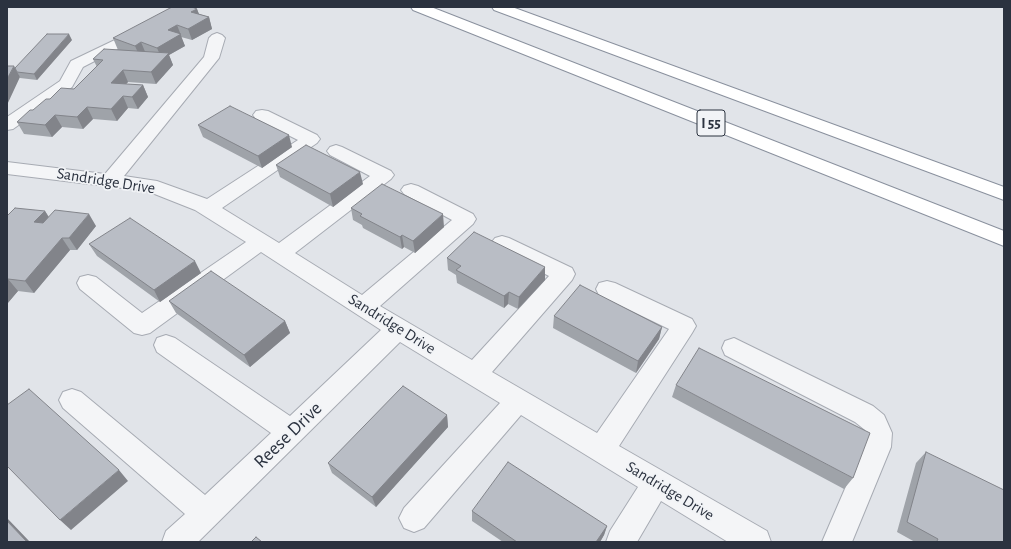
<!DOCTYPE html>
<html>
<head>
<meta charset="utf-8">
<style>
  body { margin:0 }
  #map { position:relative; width:1011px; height:549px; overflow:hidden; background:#e1e4e9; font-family:"Alegreya Sans",sans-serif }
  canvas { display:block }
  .frame { position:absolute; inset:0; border:8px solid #2b323f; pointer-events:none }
</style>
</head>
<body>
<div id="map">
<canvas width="1011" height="549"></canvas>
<div class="frame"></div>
</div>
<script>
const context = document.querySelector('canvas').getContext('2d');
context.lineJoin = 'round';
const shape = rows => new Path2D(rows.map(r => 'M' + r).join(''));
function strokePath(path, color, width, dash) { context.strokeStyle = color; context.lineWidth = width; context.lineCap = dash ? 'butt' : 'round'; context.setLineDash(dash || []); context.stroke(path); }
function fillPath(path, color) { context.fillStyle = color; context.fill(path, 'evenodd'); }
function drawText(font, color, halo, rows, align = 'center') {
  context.font = font + ' "Alegreya Sans",sans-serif'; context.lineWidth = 3.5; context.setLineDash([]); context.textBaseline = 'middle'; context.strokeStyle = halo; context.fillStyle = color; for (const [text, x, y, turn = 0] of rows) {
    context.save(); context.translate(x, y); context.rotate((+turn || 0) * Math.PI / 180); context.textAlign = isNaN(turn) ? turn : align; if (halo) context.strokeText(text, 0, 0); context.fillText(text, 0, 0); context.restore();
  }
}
const minor = shape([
  [142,27,147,28,149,31,147,34,83,67,72,87,13,129,7,130,7,117,60,81,71,61,142,27],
  [217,33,222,35,225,38,219,58,124,176,157,181,207,199,298,140,256,119,253,115,256,111,262,110,268,111,317,135,320,139,317,143,222,208,279,243,370,176,330,155,327,151,330,147,336,145,342,147,391,171,394,175,391,179,295,253,362,295,452,220,404,194,401,190,404,186,411,184,418,186,473,214,476,219,473,224,380,306,472,360,549,276,495,248,491,243,495,238,502,236,509,238,572,268,575,274,572,280,492,372,597,433,669,329,599,295,596,289,599,283,607,281,615,283,692,319,696,326,692,333,619,446,767,531,771,542,728,542,661,501,637,542,606,542,610,531,638,487,521,415,424,528,414,532,404,528,399,518,404,508,500,403,400,342,198,542,162,542,166,531,185,514,63,408,59,400,63,392,72,389,81,392,205,495,271,433,157,352,154,345,157,338,166,335,175,338,290,416,381,330,261,252,150,333,142,335,134,333,80,289,77,283,80,277,88,275,96,277,142,313,246,242,195,210,147,191,7,174,7,162,105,174,204,57,209,38,212,35,217,33],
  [734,338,873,406,884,415,892,433,891,447,852,542,822,542,863,447,865,430,855,422,725,355,722,348,725,341,734,338]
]);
const highway = shape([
  [411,7,431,7,1004,231,1004,246,413,10,411,7],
  [492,7,512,7,1004,187,1004,200,494,10,492,7]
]);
const wall = shape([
  [197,9,199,14,209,17,212,29,192,40,181,37,185,46,169,55,173,65,156,84,128,82,126,84,143,85,148,97,138,109,128,108,117,121,93,119,83,129,62,127,52,137,24,134,17,122,50,99,74,89,97,67,93,59,118,50,113,38],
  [72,40,37,80,20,78,14,66,15,68],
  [198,125,292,147,262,168,203,137],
  [276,165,363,184,333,207,280,177],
  [351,208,444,227,415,253,404,247,402,249,363,228,362,225,353,220],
  [45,211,49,217,96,226,77,250,70,250,34,293,18,291,7,304,7,216],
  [89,244,201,273,160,302,97,256],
  [447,258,545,280,518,309,508,304,504,308,457,283,456,275,448,270],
  [169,301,285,321,290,333,250,367,176,313],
  [554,316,662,327,659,339,636,373,553,328],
  [676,385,853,478,844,489,672,397],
  [447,415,448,427,376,507,332,473,328,463],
  [926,452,1004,542,915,542,897,532,916,463],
  [472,511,607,526,604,535,600,542,503,542,472,521]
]);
const shadedWall = shape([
  [197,9,201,20,191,12],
  [209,17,212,29,192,40,188,29],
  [177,25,185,46,169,55,173,65,156,84,151,72,162,59,157,48,168,30],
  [69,34,72,40,37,80,34,74],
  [141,42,146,54,140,57,135,46],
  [14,66,20,77,7,105,7,79],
  [123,70,128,82,116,95,111,83],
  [143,85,148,97,138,109,132,97],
  [123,96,128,108,117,121,111,109],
  [87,107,93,119,83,129,77,117],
  [55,115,62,127,52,137,45,125],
  [289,135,292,147,262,168,258,156],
  [360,172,363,184,333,207,330,194],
  [45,211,52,223,43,234,34,222],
  [89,214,96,226,77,250,69,238],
  [443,214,444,227,415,253,413,241],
  [402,235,404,247,402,249,400,237],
  [62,238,70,250,34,293,25,281],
  [195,261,201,273,160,302,154,290],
  [545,267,545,280,518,309,519,297],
  [8,279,18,291,7,304,7,281],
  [509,292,508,304,504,308,504,296],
  [285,321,290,333,250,367,244,355],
  [662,327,659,339,636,373,638,361],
  [447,415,448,427,376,507,372,497],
  [119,470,128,481,71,530,60,520],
  [7,518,30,542,27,542,7,521],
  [607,526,604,535,600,542,596,542]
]);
const building = shape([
  [172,7,192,7,197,9,191,12,209,17,188,29,177,25,168,30,181,34,157,48,141,42,135,46,113,38,172,7],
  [47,34,69,34,34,74,17,72,15,68,47,34],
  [104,49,169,53,151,72,123,70,111,83,143,85,132,97,123,96,111,109,87,107,77,117,55,115,45,125,17,122,30,110,33,110,46,99,50,99,61,88,74,89,103,60,93,59,104,49],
  [7,66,14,66,7,79,7,66],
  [230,106,289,135,258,156,198,125,230,106],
  [306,145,360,172,330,194,276,165,306,145],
  [382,184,443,214,413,241,402,235,400,237,360,216,362,214,351,208,382,184],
  [15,208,45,211,34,222,43,223,55,210,89,214,69,238,62,238,25,281,8,279,7,281,7,216,15,208],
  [130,218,195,261,154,290,89,244,130,218],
  [474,232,545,267,519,297,509,292,504,296,456,270,461,266,447,258,474,232],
  [211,271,285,321,244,355,169,301,211,271],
  [580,285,662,327,638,361,554,316,580,285],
  [699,348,870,433,853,478,676,385,699,348],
  [403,386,447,415,372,497,328,463,403,386],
  [29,389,119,470,60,520,7,466,7,405,29,389],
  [926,452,1004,490,1004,542,938,542,937,541,938,539,907,522,926,452],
  [508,462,607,526,596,542,517,542,472,511,508,462],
  [7,521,27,542,7,542,7,521],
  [256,537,262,542,251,542,256,537]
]);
const shields = [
  [711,123,28]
];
const shieldNames = [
  ["I 55",711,123]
];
const streetNames = [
  ["Sandridge Drive",106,181,9],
  ["Sandridge Drive",392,324,32],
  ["Sandridge Drive",670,491,31]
];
const nearStreetnames = [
  ["Reese Drive",288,435,-44]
];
strokePath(minor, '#a7abb3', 2);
strokePath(highway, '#8a919e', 2);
fillPath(minor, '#f4f5f7');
fillPath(highway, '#fff');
fillPath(wall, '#9fa3a9');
fillPath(shadedWall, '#82848a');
fillPath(building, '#b9bdc5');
strokePath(building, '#82848a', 1);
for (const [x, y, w] of shields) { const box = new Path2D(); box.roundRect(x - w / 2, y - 13, w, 26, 3); context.fillStyle = '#f1f3f6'; context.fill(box); strokePath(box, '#2b323f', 1); }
drawText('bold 15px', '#2b323f', null, shieldNames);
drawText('16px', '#2b323f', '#f1f3f6', streetNames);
drawText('19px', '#2b323f', '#f1f3f6', nearStreetnames);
</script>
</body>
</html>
